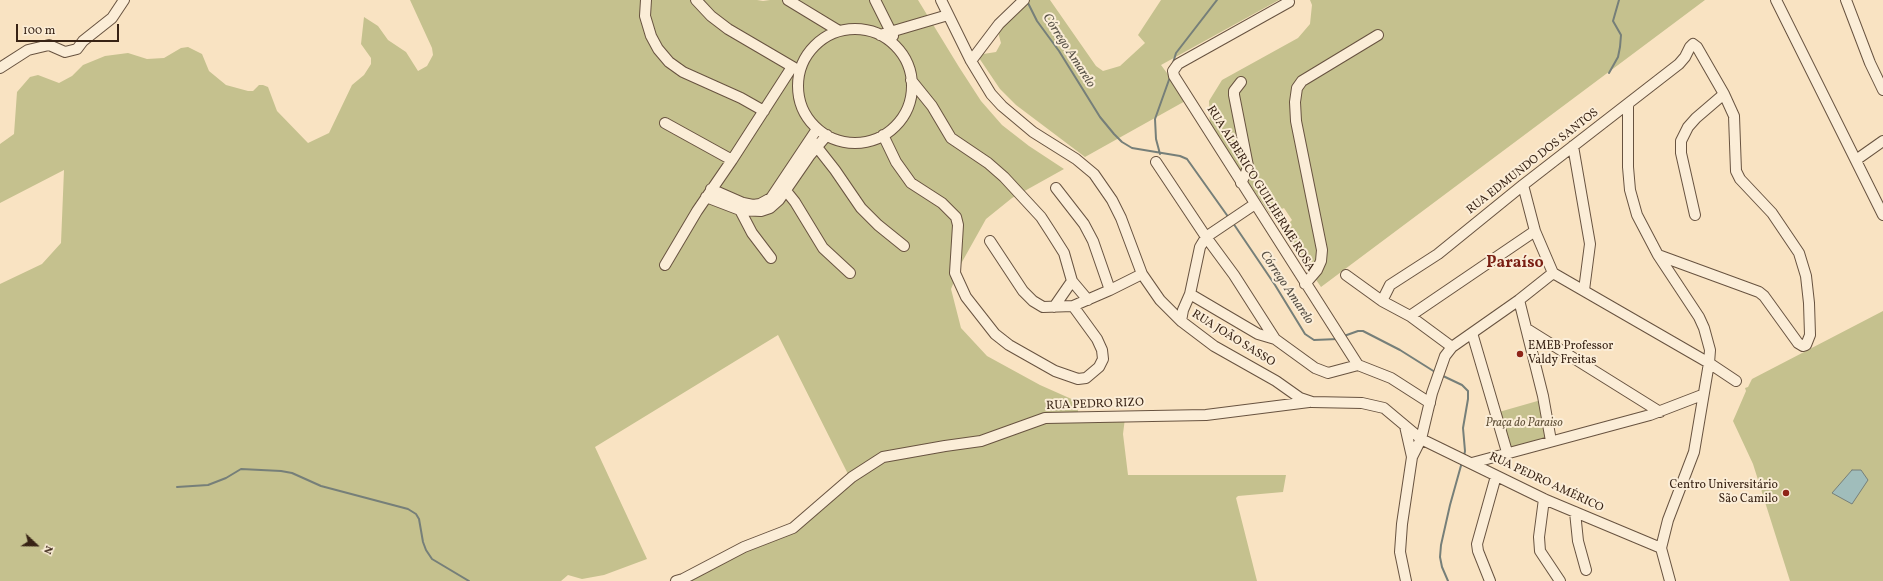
<!DOCTYPE html>
<html>
<head>
<meta charset="utf-8">
<style>
  body { margin:0 }
  #map { position:relative; width:1883px; height:581px; overflow:hidden; background:#f9e3c2; font-family:Vollkorn,serif }
  canvas { display:block }
  .north { position:absolute; left:16px; top:525px; width:40px; height:40px; -webkit-text-stroke:3px #fbedd7; paint-order:stroke; rotate:112deg; font-size:11px; font-weight:700; line-height:16px; text-align:center; color:#382315 }
  .north::after { content:''; display:block; margin:auto; width:14px; height:18px; background:#382315; clip-path:polygon(50% 0,100% 100%,50% 72%,0 100%) }
  .scale { position:absolute; left:16px; top:24px; width:103px; height:18px; box-sizing:border-box; border:2px solid #382315; border-top:0; padding-left:5px; font-size:12px; line-height:14px; white-space:nowrap; color:#382315; -webkit-text-stroke:3px #fbedd7; paint-order:stroke }
</style>
</head>
<body>
<div id="map">
<canvas width="1883" height="581"></canvas>
<div class="north">N</div>
<div class="scale">100 m</div>
</div>
<script>
const context = document.querySelector('canvas').getContext('2d');
context.lineJoin = 'round';
function fillPath(path, color) { context.fillStyle = color; context.fill(path, 'evenodd'); }
const shape = rows => new Path2D(rows.map(r => 'M' + r).join(''));
function strokePath(path, color, width, dash) { context.strokeStyle = color; context.lineWidth = width; context.lineCap = dash ? 'butt' : 'round'; context.setLineDash(dash || []); context.stroke(path); }
function drawText(font, color, halo, rows, align = 'center') {
  context.font = font + ' Vollkorn,serif'; context.lineWidth = 4; context.setLineDash([]); context.textBaseline = 'middle'; context.strokeStyle = halo; context.fillStyle = color; for (const [text, x, y, turn = 0] of rows) {
    context.save(); context.translate(x, y); context.rotate((+turn || 0) * Math.PI / 180); context.textAlign = isNaN(turn) ? turn : align; if (halo) context.strokeText(text, 0, 0); context.fillText(text, 0, 0); context.restore();
  }
}
const green = shape([
  [410,0,757,0,763,1,770,0,918,0,959,67,981,101,1002,125,1029,146,1064,169,1012,198,986,219,962,262,951,289,961,328,987,356,1040,385,1076,401,1079,416,1125,418,1123,434,1128,475,1286,475,1283,492,1238,496,1236,498,1257,581,669,581,769,539,852,482,778,335,595,447,647,559,604,575,582,579,568,575,561,581,0,581,0,284,42,264,61,243,64,170,0,203,0,144,14,134,17,92,30,77,38,75,59,83,72,76,83,65,105,56,128,53,147,59,164,58,181,48,188,47,202,54,209,71,226,85,248,91,253,91,259,85,263,85,268,87,277,111,308,143,329,133,352,85,364,75,371,64,371,58,361,44,364,17,378,26,388,40,406,52,418,71,427,66,433,55,432,48],
  [1029,0,1050,0,1096,66,1103,71,1120,66,1145,43,1138,35,1161,0,1279,0,1161,65,1187,100,1085,157,1016,105,1000,89,977,55,996,52,1001,43,998,32],
  [1310,0,1705,0,1321,287,1282,230,1292,220,1284,208,1270,214,1210,127,1209,101,1222,80,1298,38,1310,24,1312,5],
  [1883,311,1883,581,1790,581,1753,464,1733,421,1746,391,1745,388,1748,387,1752,379],
  [1541,400,1546,437,1511,448,1499,412]
]);
const water = shape([
  [1852,470,1861,470,1868,480,1852,504,1832,493,1852,470]
]);
const stream = shape([
  [1027,1,1037,21,1059,51,1100,117,1114,134,1122,142,1132,148,1180,156,1187,159,1229,218],
  [1173,63,1176,53,1217,0],
  [1609,73,1618,57,1620,47,1621,35,1613,21,1619,0],
  [1160,154,1156,139,1155,119,1170,77],
  [1233,223,1275,285,1305,334,1314,340,1338,339],
  [1344,336,1358,331,1363,331,1400,350,1435,372],
  [1441,375,1462,385,1468,391,1468,399,1463,428,1465,451,1464,456],
  [177,487,208,485,226,478,241,469,281,471,292,473,321,486,408,509,416,514,419,519,423,542,426,550,432,559,469,581],
  [1448,581,1442,567,1440,557,1441,545,1450,505,1462,462]
]);
const minor = shape([
  [646,0,645,16,651,36,658,49,669,62,683,72,741,98,764,111],
  [696,0,711,16,728,29,798,70],
  [788,0,839,31],
  [875,0,893,36],
  [941,0,971,61,991,94,1002,106,1033,132,1076,159,1094,174,1112,200,1121,218,1142,274,1160,300,1181,321,1214,346,1276,381,1300,398,1312,402,1362,403,1384,408,1421,439,1544,499,1661,548],
  [1776,0,1883,215],
  [1846,0,1870,63,1883,90],
  [1289,2,1178,64,1173,71,1174,76,1358,365,1391,378,1430,403],
  '798 86a57 57 0 1 1 114 0a57 57 0 1 1-114 0Z',
  [880,35,948,15],
  [971,61,999,24,1024,0],
  [0,68,28,50,49,45,65,52,77,49,83,41,112,18,124,0],
  [911,80,932,106,951,138,988,163,1004,177,1041,217,1052,234,1064,253,1072,281,1054,307],
  [1241,82,1234,91,1234,95,1248,166,1246,173,1241,183],
  [1628,104,1628,167,1630,190,1637,215,1658,255,1699,317,1704,328,1710,350,1709,363,1694,452,1668,520,1661,548,1670,581],
  [665,123,732,160],
  [883,135,896,162,911,183,942,203,956,217,958,225,955,273,966,297,995,334,1009,345,1055,371,1078,379,1086,378,1099,367,1103,359,1102,350,1097,339,1073,306],
  [813,142,835,170,861,208,878,225,904,246],
  [1573,146,1590,244,1584,290],
  [1856,160,1883,141],
  [1156,162,1206,237,1234,275,1275,339],
  [1523,185,1535,231,1553,273],
  [783,187,795,202,823,248,850,273],
  [1056,188,1084,224,1093,241,1110,290],
  [711,189,743,203,753,205,760,204,771,198,817,129],
  [706,197,740,210,761,211,770,208,779,200,810,155,827,135],
  [740,210,752,233,771,258],
  [1695,215,1681,153,1681,141,1688,127,1696,118,1724,94],
  [990,241,1023,291,1033,301,1043,307,1073,306,1110,290,1142,274],
  [665,265,697,211,732,160,792,67],
  [1553,273,1709,363,1736,381],
  [1346,275,1382,301,1410,316,1452,347],
  [1072,281,1088,300],
  [1305,284,1317,270,1321,261,1322,250,1296,121,1295,102,1297,88,1302,81,1378,35],
  [1190,294,1258,334,1275,339,1315,368,1328,373,1358,365],
  [1519,300,1543,396,1551,441],
  [1382,301,1390,285,1438,254,1523,185,1679,64,1685,57,1690,47,1693,44,1697,47,1724,94,1734,116,1736,171,1740,179,1772,213,1799,253,1806,276,1809,303,1810,335,1806,345,1803,346,1798,343,1764,296,1759,292,1658,255],
  [1410,316,1535,231],
  [1181,321,1183,310,1190,294,1200,247,1206,237,1255,204],
  [1527,329,1660,412],
  [1472,333,1507,452],
  [1405,426,1412,457],
  [1472,463,1650,415,1702,395],
  [1544,499,1539,537,1540,551,1560,581],
  [1575,512,1578,541,1586,570],
  [676,581,683,579,744,547,793,528,852,477,883,457,945,446,981,441,1045,418,1206,415,1309,402],
  [1406,581,1400,552,1402,524,1412,457,1421,439,1432,393,1445,356,1452,347,1519,300,1553,273],
  [1490,581,1478,551,1477,544,1496,476]
]);
const markers = [
  [1520,354,4,"#8f2418"],
  [1786,493,4,"#8f2418"]
];
const streetNames = [
  ["RUA EDMUNDO DOS SANTOS",1533,162,-38],
  ["RUA ALBERICO GUILHERME ROSA",1260,189,58],
  ["RUA JOÃO SASSO",1233,339,32],
  ["RUA PEDRO RIZO",1095,405,-2],
  ["RUA PEDRO AMÉRICO",1546,483,25]
];
const poiNames = [
  ["EMEB Professor",1528,347],
  ["Valdy Freitas",1528,361],
  ["Centro Universitário",1778,486,"right"],
  ["São Camilo",1778,500,"right"]
];
const parkNames = [
  ["Praça do Paraiso",1524,424]
];
const waterNames = [
  ["Córrego Amarelo",1068,51,57],
  ["Córrego Amarelo",1286,288,56]
];
const districtNames = [
  ["Paraíso",1515,264]
];
fillPath(green, '#c5c18e');
fillPath(water, '#a0bdbb');
strokePath(water, '#767f79', 1);
strokePath(stream, '#767f79', 2);
strokePath(minor, '#685340', 12);
strokePath(minor, '#fbedd7', 10);
for (const [x, y, r, color] of markers) { const dot = new Path2D(); dot.arc(x, y, r, 0, 2 * Math.PI); context.fillStyle = color; context.fill(dot); strokePath(dot, '#fbedd7', 1.5); }
drawText('12px', '#382315', '#fbedd7', streetNames);
drawText('12px', '#382315', '#fbedd7', poiNames, 'left');
drawText('italic 12px', '#625239', '#fbedd7', parkNames);
drawText('italic 13px', '#575147', '#fbedd7', waterNames);
drawText('bold 16px', '#7a1f14', '#fbedd7', districtNames);
</script>
</body>
</html>
